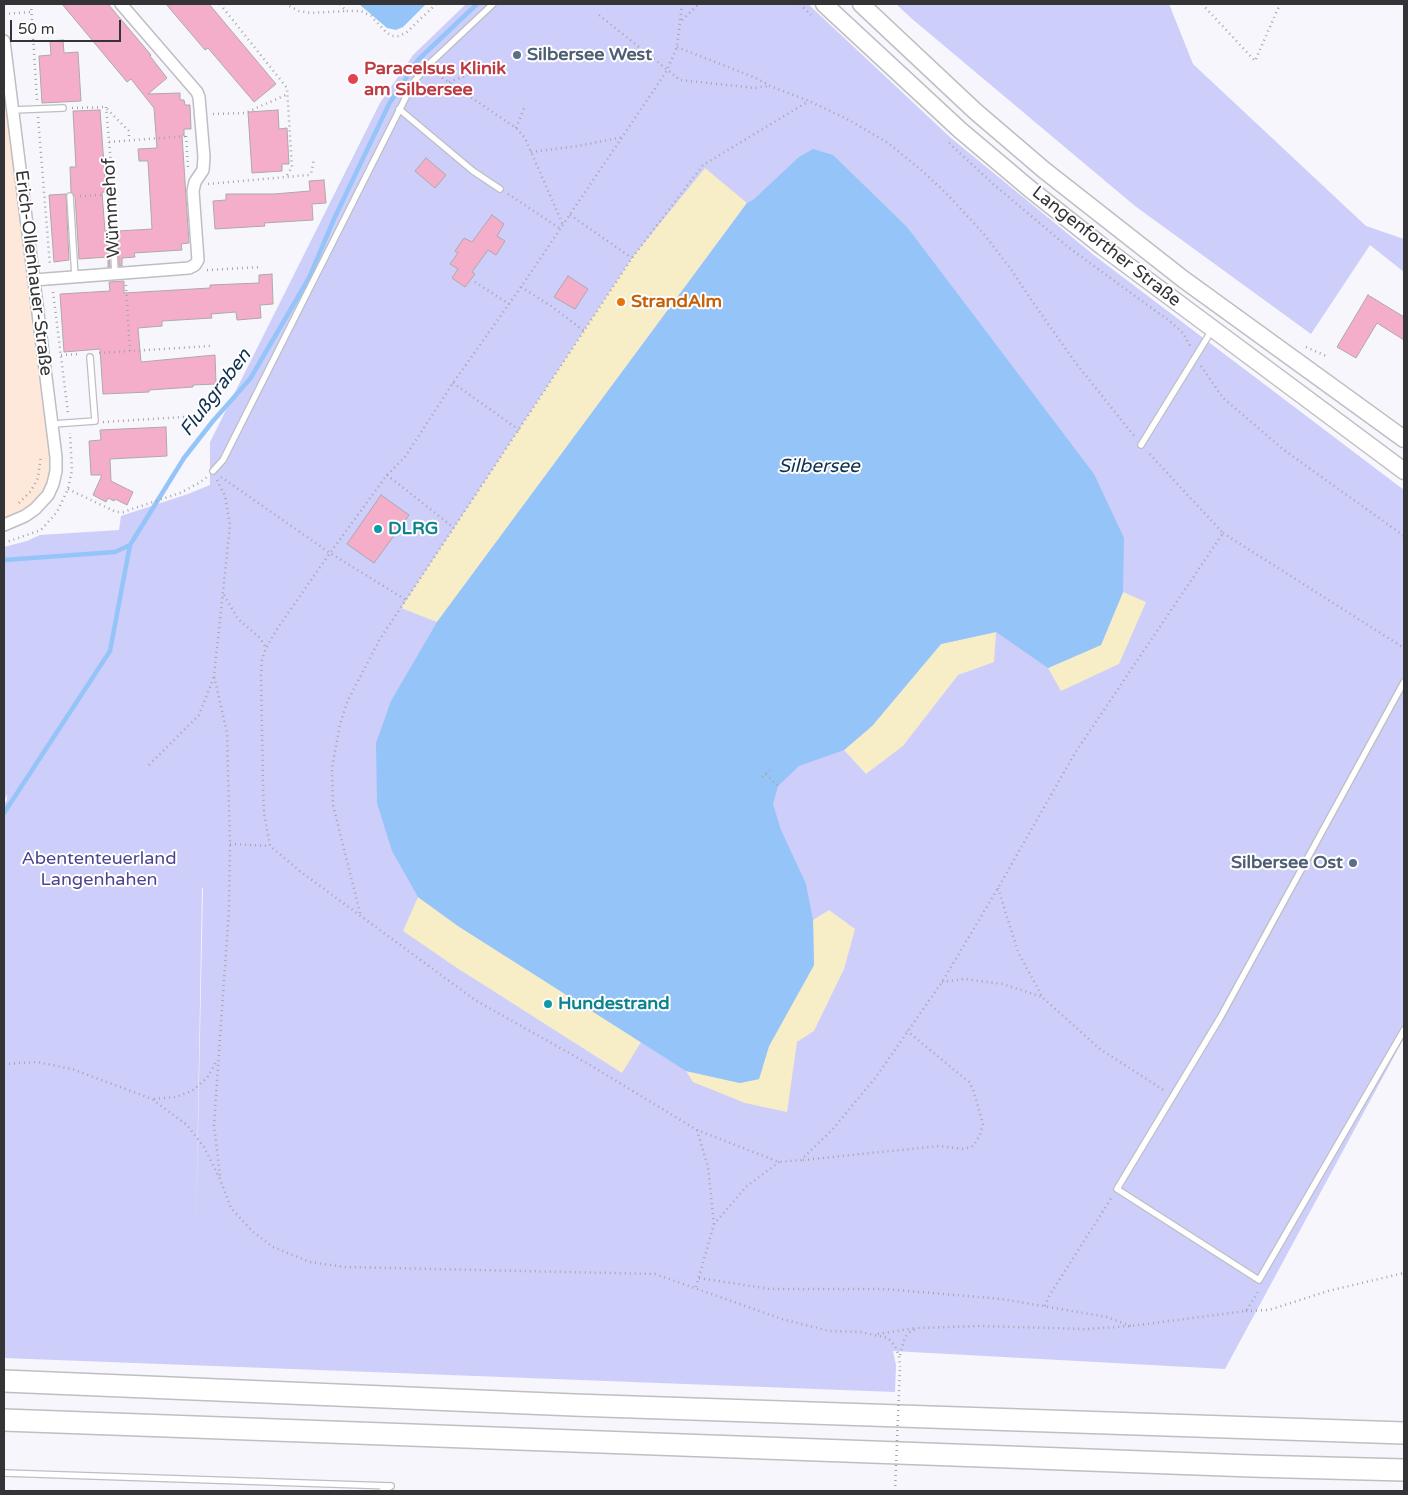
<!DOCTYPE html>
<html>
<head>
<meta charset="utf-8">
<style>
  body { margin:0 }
  #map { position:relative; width:1408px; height:1495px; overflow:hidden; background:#f6f6fc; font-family:"Varela Round",sans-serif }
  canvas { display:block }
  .frame { position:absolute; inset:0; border:5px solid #343436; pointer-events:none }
  .scale { position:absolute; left:10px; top:20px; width:111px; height:22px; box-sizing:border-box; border:2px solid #343436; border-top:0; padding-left:6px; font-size:15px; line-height:18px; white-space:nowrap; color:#343436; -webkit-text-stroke:4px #fff; paint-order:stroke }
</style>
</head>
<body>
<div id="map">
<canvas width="1408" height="1495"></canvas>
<div class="frame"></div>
<div class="scale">50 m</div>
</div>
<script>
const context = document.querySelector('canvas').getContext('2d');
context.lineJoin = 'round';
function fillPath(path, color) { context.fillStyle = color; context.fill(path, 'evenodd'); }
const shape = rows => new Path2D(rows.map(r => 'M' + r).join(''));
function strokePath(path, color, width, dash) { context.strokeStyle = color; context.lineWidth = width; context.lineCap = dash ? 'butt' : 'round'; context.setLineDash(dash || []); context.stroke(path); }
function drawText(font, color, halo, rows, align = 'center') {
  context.font = font + ' "Varela Round",sans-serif'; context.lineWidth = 4; context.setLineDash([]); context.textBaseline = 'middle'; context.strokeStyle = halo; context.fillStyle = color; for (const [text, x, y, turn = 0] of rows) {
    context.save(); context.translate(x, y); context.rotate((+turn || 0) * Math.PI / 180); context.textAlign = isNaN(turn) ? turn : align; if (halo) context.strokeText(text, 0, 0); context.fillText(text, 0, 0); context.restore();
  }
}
const industrial = shape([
  [4,41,56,457,48,495,4,525]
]);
const green = shape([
  [466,4,808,4,951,138,1095,256,1404,490,1404,1038,1225,1369,893,1351,896,1365,895,1392,4,1358,4,804,7,800,7,794,4,803,4,547,27,541,40,535,119,530,121,516,188,494,210,485,210,442,380,103,413,55],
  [202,888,203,888,196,1229],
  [896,4,1169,4,1193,64,1366,226,1404,239,1404,272,1370,245,1311,334,1135,206,911,18]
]);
const sand = shape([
  [705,168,747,203,437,622,401,608,631,259],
  [1123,592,1146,602,1119,664,1061,691,1048,668,1101,645],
  [996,632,994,662,958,675,903,746,866,774,844,750,872,726,941,644],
  [418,897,458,926,641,1042,622,1073,454,966,403,931],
  [829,910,855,929,844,969,814,1031,797,1042,787,1112,745,1103,693,1082,686,1071,740,1083,759,1079,769,1046,814,965,813,920]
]);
const water = shape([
  [359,4,426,4,403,27,396,30,387,28],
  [813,149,833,155,907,227,1094,474,1124,538,1123,592,1101,645,1048,668,996,632,941,644,872,726,844,750,799,766,778,786,773,804,781,830,806,884,813,920,814,965,769,1046,759,1079,740,1083,686,1071,458,926,418,897,392,851,377,803,376,743,391,701,437,622,747,203,753,200,799,157]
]);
const stream = shape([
  [4,560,115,552,130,545],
  [4,813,110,651,130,545,184,458,213,421,250,379,309,278,334,219,389,104,418,60,477,4]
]);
const building = shape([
  [62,4,108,4,151,55,150,56,167,78,148,94,180,93,180,100,184,100,185,105,190,105,191,129,184,129,184,135,182,135,189,243,181,244,182,250,134,253,135,257,122,258,122,266,119,266,118,231,152,229,148,161,139,161,138,149,157,148,154,108,131,79,127,82,62,4],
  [166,4,209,4,276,84,254,102,208,48,205,50,166,4],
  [63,40,64,53,78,52,81,101,42,103,39,56,51,55,50,41,63,40],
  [100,110,106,192,102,192,105,231,108,231,110,267,108,267,108,257,79,259,75,196,71,192,70,167,76,167,73,111,100,110],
  [278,110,279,129,287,128,289,164,282,164,282,171,252,173,248,112,278,110],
  [426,158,446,175,435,188,415,171,426,158],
  [324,180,326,203,312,204,313,220,264,223,265,226,215,229,213,201,226,200,226,194,274,194,310,191,309,181,324,180],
  [66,194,69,260,54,262,49,195,66,194],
  [492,215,504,224,497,236,505,241,496,255,488,250,472,272,475,274,465,287,452,278,458,269,450,264,458,253,455,251,464,238,472,242,492,215],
  [272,274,273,304,260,305,261,318,237,320,236,312,211,314,212,318,162,321,162,326,138,328,141,362,215,355,216,384,193,385,193,387,149,390,149,392,103,394,100,349,64,352,60,294,110,291,109,282,124,281,124,293,210,288,210,285,259,283,259,275,272,274],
  [568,276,588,289,575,309,554,297,568,276],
  [1368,295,1404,317,1404,340,1377,323,1356,358,1337,347,1368,295],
  [166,427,167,456,110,459,111,481,133,492,127,505,115,499,114,501,108,498,106,502,93,495,102,475,91,475,89,441,101,440,100,430,166,427],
  [381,495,409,515,374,563,347,544,381,495]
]);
const path = shape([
  [31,4,37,100],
  [220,4,287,88,292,167,286,177],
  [285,4,299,11,311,13,346,11],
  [340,4,346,11,361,11,371,16,386,32,392,36,398,36,406,33,436,4],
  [682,4,677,47,667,70,660,81,521,287,453,383,405,457,387,475,330,553,279,626,266,648,262,660,261,675,263,784,264,813,270,846,301,872,475,1000,585,1062,697,1130,779,1162,801,1160,832,1130,876,1077,942,982,998,888,1075,753,1223,533,1147,451],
  [800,4,811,15],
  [1202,4,1255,61,1280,4],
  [4,14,31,12],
  [599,15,680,80,755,88,768,86],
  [682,20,699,4],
  [677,47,756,78,770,86,809,101,849,120,888,143,920,169,946,193,983,233,1010,268,1032,301,1075,362,1135,437],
  [434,72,516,128,525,138,563,225],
  [449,82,473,73],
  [106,107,113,186],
  [72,108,106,107],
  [107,109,129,131,129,139],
  [213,114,245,113,288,94],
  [38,117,50,266],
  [516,128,525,106],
  [186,136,188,167],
  [109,142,187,136],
  [949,143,992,183,1068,247,1172,323,1183,333,1190,346],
  [531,152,578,146,623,137],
  [208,184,308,175,311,174,314,159],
  [508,194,561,229],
  [80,196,102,195],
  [570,215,632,258],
  [207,270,262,267],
  [475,282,509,304],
  [126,285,130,351],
  [521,287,551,306,584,331,632,258,703,165,809,101],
  [53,292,68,413],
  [1306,347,1326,356],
  [99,353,210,346],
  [61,355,81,354],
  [1201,366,1223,398,1284,450,1404,536],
  [453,383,519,430],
  [103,422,184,417],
  [387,475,454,528],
  [221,477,330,553,406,600],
  [217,480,225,496,230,525,214,676,227,733,230,844,229,909,214,1125,220,1176],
  [68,489,116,512,123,512,180,493,199,483,207,477],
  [19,503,31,491,38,478,41,455],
  [1223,533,1404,648],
  [4,543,41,530,57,512,68,489,72,470,70,433],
  [224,595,238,619,260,638,266,648],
  [149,765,199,715,214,677],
  [766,774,778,786],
  [762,777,770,770],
  [230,844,270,846],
  [998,888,1018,952,1043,998,1100,1049,1165,1091],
  [360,913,333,805,332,768,340,724,348,700,380,639,584,331],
  [942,982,964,979,1003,984,1042,997],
  [4,1064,37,1062,72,1069,152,1099,187,1125,204,1147,220,1179,231,1208,252,1231,273,1247,310,1262,345,1267,655,1274,782,1319,829,1331,860,1332,888,1338,895,1346,899,1356,900,1367],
  [154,1099,175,1097,192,1091,207,1078,217,1060],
  [697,1130,708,1167,714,1224],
  [803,1160,939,1146,964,1149,973,1146,980,1135,983,1124,973,1089,969,1082,907,1031],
  [699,1278,770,1289,885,1289,1002,1299,1107,1317,1131,1326],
  [696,1287,714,1224,747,1186,779,1162],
  [1045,1306,1049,1296,1112,1197],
  [1246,1311,1269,1310,1328,1291,1404,1273],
  [878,1334,915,1328],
  [900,1355,905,1337,910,1332,918,1328,980,1326,1087,1329,1131,1326,1246,1311,1257,1294,1258,1289],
  [4,1491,11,1491]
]);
const service = shape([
  [399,109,473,171,500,189],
  [13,110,63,108],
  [111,194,115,274],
  [70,196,75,277],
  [53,424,95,421,90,357],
  [1141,445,1212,330],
  [213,471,223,460,413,83,426,67,493,4],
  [1404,682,1220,1018,1117,1189,1259,1280,1404,1030],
  [4,1473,391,1486],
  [382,1491,391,1486]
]);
const minor = shape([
  [4,41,56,457,56,471,53,484,48,495,35,509,25,516,4,525],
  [34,280,189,268,195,265,198,260,193,191,195,182,203,170,204,157,199,97,197,92,121,4]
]);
const secondary = shape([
  [824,4,960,130,1030,189,1103,247,1404,471],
  [861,4,975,111,1044,170,1183,279,1404,439]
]);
const motorway = shape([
  [4,1381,574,1405,1404,1433],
  [4,1420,1252,1466,1404,1470]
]);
const pathBridge = shape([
  [895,1491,900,1367]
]);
const markers = [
  [517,55,5,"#5c6f8a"],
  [353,79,6,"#e0444e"],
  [621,302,5,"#e8710a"],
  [378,529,5,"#0f9aa8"],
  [1353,863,5,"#5c6f8a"],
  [548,1004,5,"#0f9aa8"]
];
const serviceNames = [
  ["Silbersee West",527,55],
  ["Silbersee Ost",1343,863,"right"]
];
const healthNames = [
  ["Paracelsus Klinik",364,69],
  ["am Silbersee",364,90]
];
const streetNames = [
  ["Wümmehof",112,208,-93],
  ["Langenforther Straße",1106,247,38],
  ["Erich-Ollenhauer-Straße",33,273,83]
];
const foodNames = [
  ["StrandAlm",631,302]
];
const cultureNames = [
  ["DLRG",388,529],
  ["Hundestrand",558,1004]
];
const parkNames = [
  ["Abententeuerland",99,859],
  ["Langenhahen",99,880]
];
const waterNames = [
  ["Flußgraben",216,393,-53],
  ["Silbersee",819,467]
];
fillPath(industrial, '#fde8da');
fillPath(green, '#cecefa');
fillPath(sand, '#f7edc7');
fillPath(water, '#95c4f8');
strokePath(stream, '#95c4f8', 4.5);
fillPath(building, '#f5aec9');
strokePath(building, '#aea8aa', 1);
strokePath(service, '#bebec3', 8);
strokePath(minor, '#bebec3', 14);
strokePath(secondary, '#bebec3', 19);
strokePath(motorway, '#bebec3', 24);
strokePath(path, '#a5a5a9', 2.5, [1, 4]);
strokePath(service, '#fff', 5.5);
strokePath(minor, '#fff', 11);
strokePath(secondary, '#fff', 16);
strokePath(motorway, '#fff', 21);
strokePath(pathBridge, '#a5a5a9', 2.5, [1, 4]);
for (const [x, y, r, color] of markers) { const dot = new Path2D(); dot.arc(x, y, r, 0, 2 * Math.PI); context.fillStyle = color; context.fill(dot); strokePath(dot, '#fff', 2); }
drawText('bold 18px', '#4e5e75', '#fff', serviceNames, 'left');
drawText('bold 18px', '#be3a42', '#fff', healthNames, 'left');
drawText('18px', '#343436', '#fff', streetNames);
drawText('bold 18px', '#c56008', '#fff', foodNames, 'left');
drawText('bold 18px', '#0d838f', '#fff', cultureNames, 'left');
drawText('18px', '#4c448e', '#fff', parkNames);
drawText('italic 19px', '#0e3051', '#fff', waterNames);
</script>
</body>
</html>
